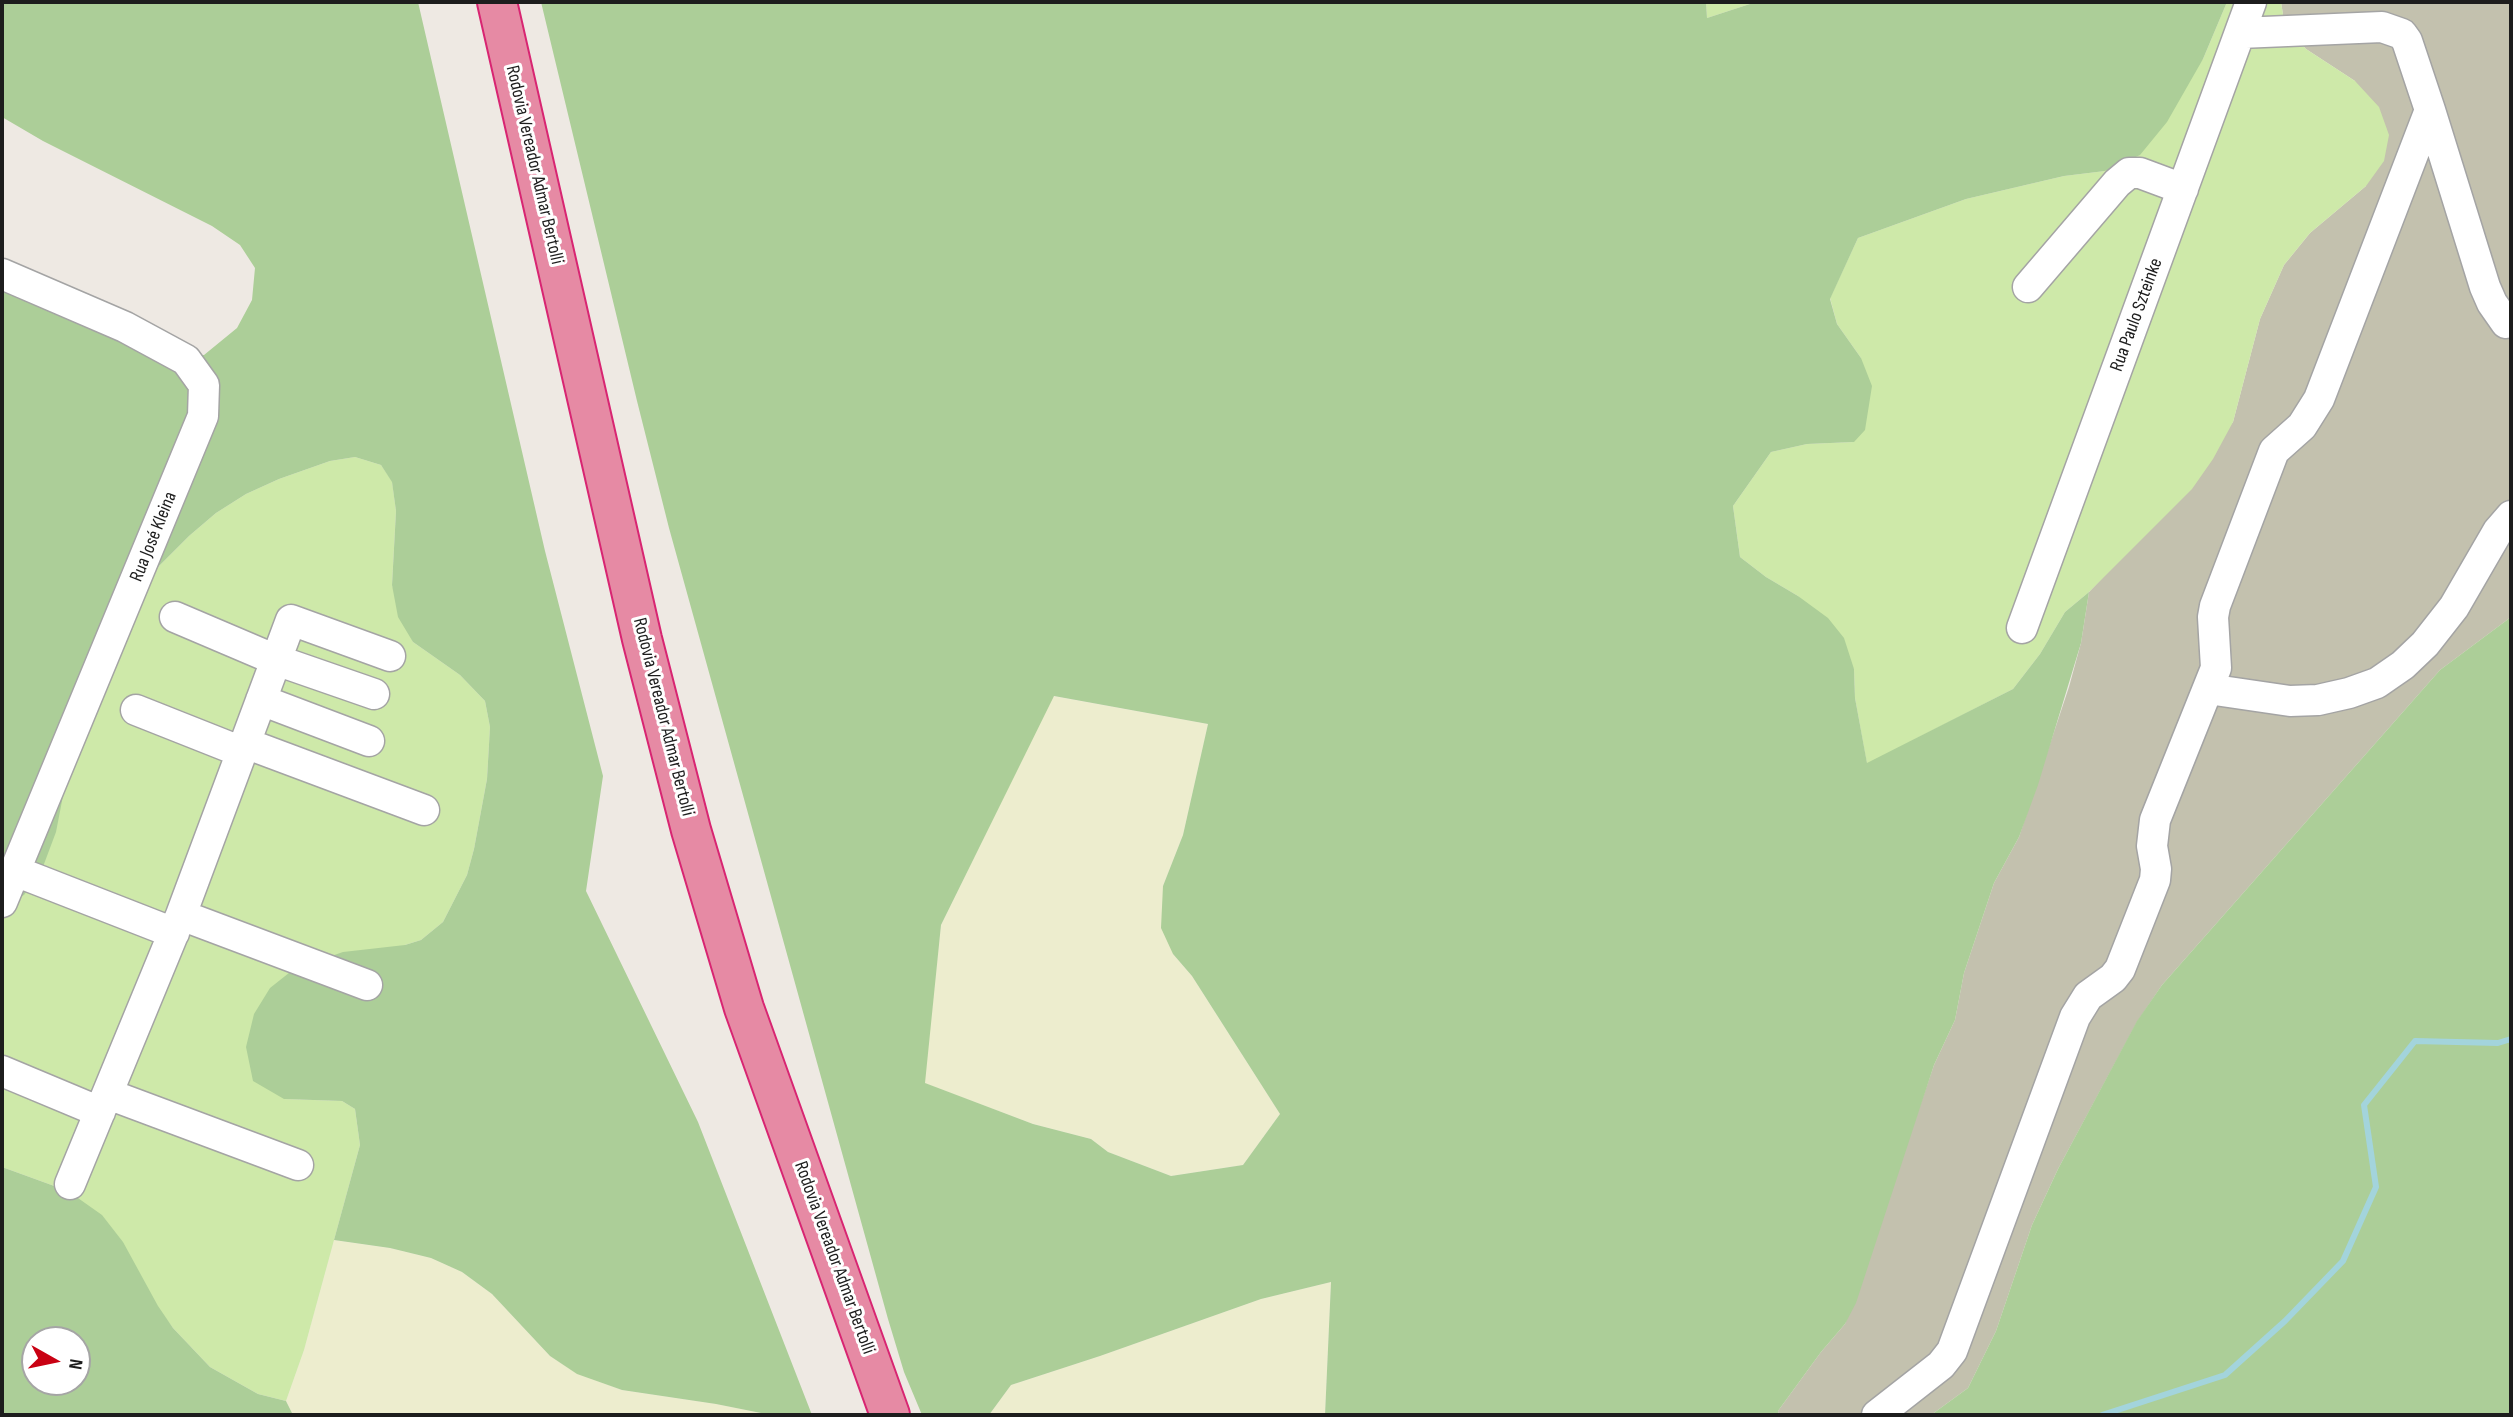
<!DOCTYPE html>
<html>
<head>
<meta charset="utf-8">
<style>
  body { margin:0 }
  #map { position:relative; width:2513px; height:1417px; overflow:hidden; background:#eee9e3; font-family:"Sofia Sans Condensed",sans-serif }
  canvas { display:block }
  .frame { position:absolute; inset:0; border:4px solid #1d1d1d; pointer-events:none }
  .north { position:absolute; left:21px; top:1326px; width:70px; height:70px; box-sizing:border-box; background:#fff; border:2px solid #a5a5a5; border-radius:50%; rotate:99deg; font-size:19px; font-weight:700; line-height:28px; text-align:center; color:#1d1d1d }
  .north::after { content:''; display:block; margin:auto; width:24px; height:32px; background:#c90113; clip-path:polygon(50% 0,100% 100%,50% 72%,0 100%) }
</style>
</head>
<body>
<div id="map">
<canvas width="2513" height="1417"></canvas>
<div class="frame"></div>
<div class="north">N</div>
</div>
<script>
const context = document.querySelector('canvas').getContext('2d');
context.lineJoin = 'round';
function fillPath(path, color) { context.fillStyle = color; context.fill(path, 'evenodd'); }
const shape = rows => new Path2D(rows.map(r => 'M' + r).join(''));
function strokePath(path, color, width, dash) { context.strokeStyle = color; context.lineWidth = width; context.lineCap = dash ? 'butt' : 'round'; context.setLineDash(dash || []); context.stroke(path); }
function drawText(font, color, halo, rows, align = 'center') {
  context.font = font + ' "Sofia Sans Condensed",sans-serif'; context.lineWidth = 6; context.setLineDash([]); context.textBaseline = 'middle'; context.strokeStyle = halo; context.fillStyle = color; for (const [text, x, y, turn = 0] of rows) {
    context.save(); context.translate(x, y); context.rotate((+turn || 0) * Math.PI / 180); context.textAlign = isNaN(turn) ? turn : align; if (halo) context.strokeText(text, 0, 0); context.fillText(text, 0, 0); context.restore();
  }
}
const construction = shape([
  [2281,2,2511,2,2511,617,2440,670,2162,985,2137,1022,2058,1169,2032,1225,1996,1331,1968,1388,1931,1415,1779,1415,1778,1411,1821,1352,1845,1324,1934,1065,1955,1020,1964,973,1994,883,2019,837,2069,687,2081,643,2089,592,2123,556,2233,422,2260,319,2284,265,2310,233,2366,186,2355,81,2306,49,2285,27]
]);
const farmland = shape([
  [1053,696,1208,724,1183,835,1163,886,1173,954,1192,976,1280,1114,1243,1165,1171,1176,1108,1152,1091,1139,1033,1124,924,1083,941,925],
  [334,1240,390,1248,431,1258,462,1272,492,1294,550,1356,578,1374,622,1390,716,1404,771,1415,293,1415,286,1401,304,1350],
  [1331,1282,1325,1415,989,1415,1011,1385,1100,1356,1261,1299]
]);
const grass = shape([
  [1706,2,1756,2,1707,18],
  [2227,2,2281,2,2285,27,2306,49,2355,81,2379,107,2389,135,2384,161,2366,186,2310,233,2284,265,2260,319,2233,422,2213,459,2192,489,2089,592,2065,612,2040,654,2013,689,1867,764,1855,698,1854,669,1798,596,1766,577,1740,557,1733,506,1771,452,1807,444,1854,442,1861,358,1837,324,1830,298,1858,238,1966,199,2064,176,2105,171,2203,59],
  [355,457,381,465,392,481,396,511,392,585,413,642,460,675,485,701,490,727,487,779,474,849,467,875,443,922,421,940,405,945,284,1099,342,1101,355,1109,360,1145,304,1350,286,1401,258,1394,210,1367,173,1328,68,1191,2,1167,2,905,79,713,145,580,189,536,216,513,246,494,279,479,330,461]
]);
const forest = shape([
  [2,2,418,2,545,551,603,776,586,891,698,1122,812,1415,771,1415,716,1404,622,1390,577,1374,550,1356,492,1294,462,1272,431,1258,390,1248,334,1240,360,1145,355,1109,342,1101,284,1099,253,1081,246,1047,254,1014,270,988,294,969,343,952,405,945,421,940,443,922,467,875,474,849,487,779,490,727,485,701,460,675,413,642,398,617,392,585,396,511,392,482,381,465,355,457,330,461,279,479,246,494,216,513,189,536,145,580,79,713,56,832,41,872,24,895,2,905,2,273,177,355,204,355,237,328,252,300,255,268,240,245,212,226,43,141,2,117],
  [541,2,1706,2,1707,18,1756,2,2227,2,2203,59,2167,122,2140,155,2105,171,2064,176,1966,199,1858,238,1830,299,1837,324,1861,358,1872,386,1865,430,1854,442,1807,444,1771,452,1733,506,1740,557,1766,577,1798,596,1828,618,1844,638,1854,669,1855,698,1867,763,2013,689,2040,654,2065,612,2089,592,2081,643,2038,785,2019,837,1994,883,1964,973,1955,1020,1934,1065,1856,1303,1845,1324,1821,1352,1778,1411,1779,1415,1325,1415,1331,1282,1261,1299,1100,1356,1011,1385,989,1415,922,1415,904,1372,888,1319,669,528,637,401],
  [1054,696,1208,724,1183,835,1163,886,1161,928,1173,954,1192,976,1280,1114,1243,1165,1171,1176,1108,1152,1091,1139,1033,1124,925,1083,941,925],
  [2511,617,2511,1415,1931,1415,1968,1388,1996,1331,2032,1225,2058,1169,2137,1021,2162,985,2440,670],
  [2,1167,68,1191,102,1215,123,1242,158,1306,173,1328,210,1367,258,1394,286,1401,293,1415,2,1415],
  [35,1340,77,1340,77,1382,35,1382]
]);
const stream = shape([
  [2102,1415,2225,1375,2285,1321,2343,1261,2376,1187,2364,1105,2415,1041,2498,1043,2511,1039]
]);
const minor = shape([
  [2240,33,2382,27,2402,34,2407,41,2430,110,2485,287,2492,303,2506,323],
  [2,274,125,327,186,360,204,385,203,416,2,902],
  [2028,287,2117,183,2129,173,2140,173,2183,189],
  [175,617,276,660,374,694],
  [2022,628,2251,2],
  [2208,689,2290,701,2318,700,2349,693,2377,683,2403,665,2425,644,2454,607,2498,531,2511,516],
  [261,700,369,741],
  [136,710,242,752],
  [245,743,424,810],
  [15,871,174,933],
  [181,915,367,985],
  [2,1071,100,1112],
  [108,1094,298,1165],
  [70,1184,181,915,291,620,390,656],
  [1877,1415,1941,1365,1952,1351,2075,1017,2088,996,2113,978,2120,969,2155,880,2156,869,2152,846,2155,820,2216,668,2213,617,2215,606,2274,451,2302,426,2319,399,2430,110]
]);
const highway = shape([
  [497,2,642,639,691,830,744,1008,890,1415]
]);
const streetNames = [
  ["Rodovia Vereador Admar Bertolli",534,165,77],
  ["Rua Paulo Szteinke",2137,315,-70],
  ["Rua José Kleina",154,537,-68],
  ["Rodovia Vereador Admar Bertolli",663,717,76],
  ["Rodovia Vereador Admar Bertolli",834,1258,70]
];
fillPath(construction, '#c3c1ae');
fillPath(farmland, '#ededce');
fillPath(grass, '#cee9a9');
fillPath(forest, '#acce98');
strokePath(stream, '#a3d4dc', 6);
strokePath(minor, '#a4a4a4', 33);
strokePath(highway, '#d82572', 42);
strokePath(minor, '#fff', 30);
strokePath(highway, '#e68aa4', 38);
drawText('19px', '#1d1d1d', '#fff', streetNames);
</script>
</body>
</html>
